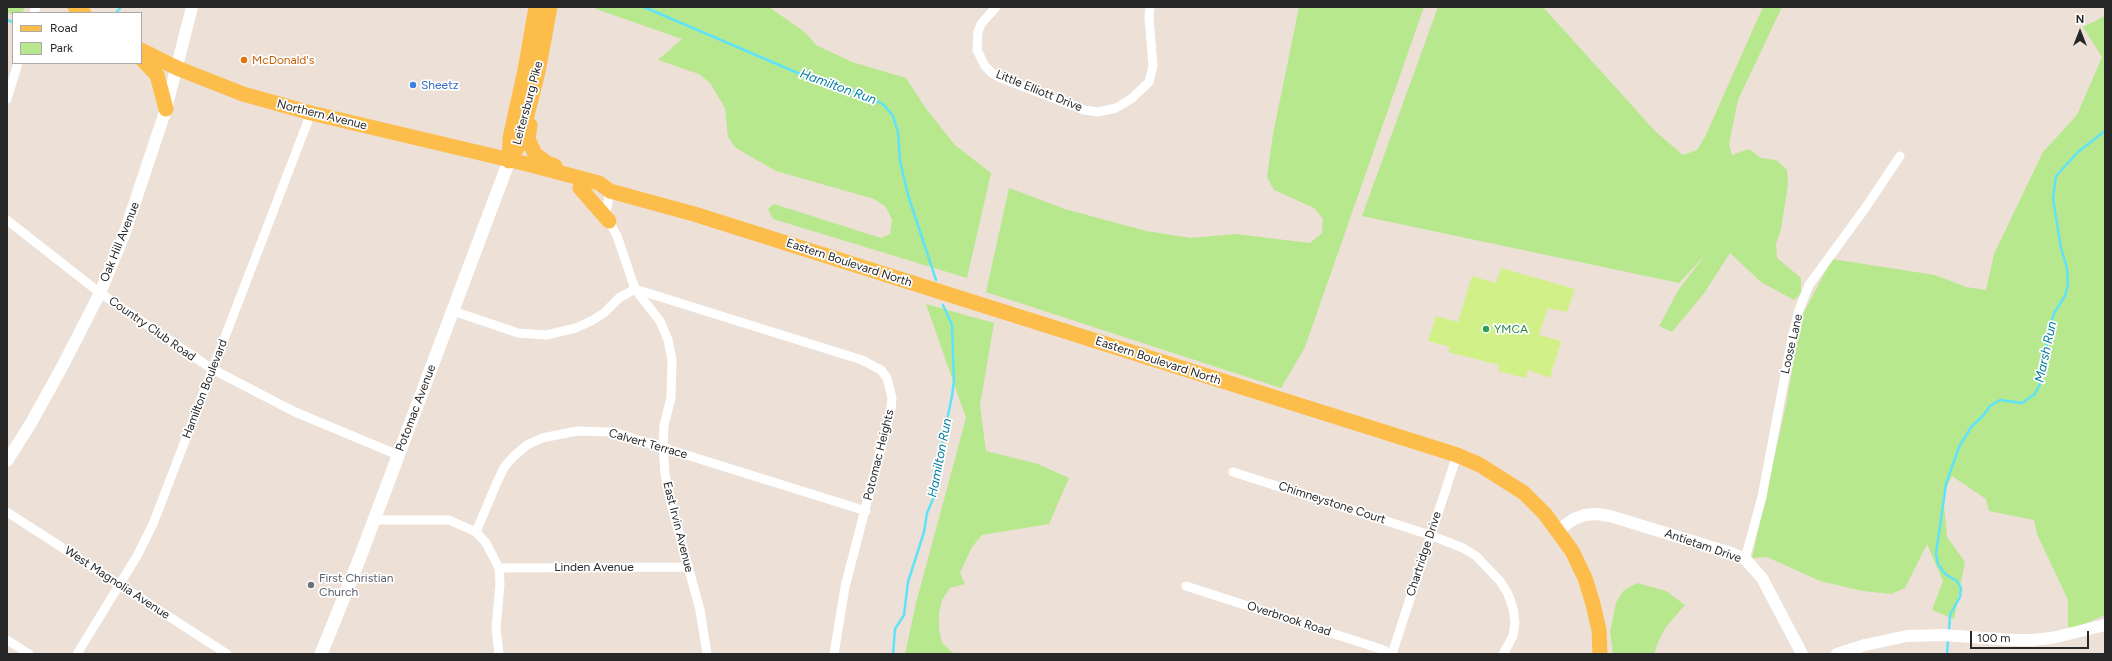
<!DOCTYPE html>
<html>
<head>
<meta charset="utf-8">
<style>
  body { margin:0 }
  #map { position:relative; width:2112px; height:661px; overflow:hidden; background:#ece0d7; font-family:Figtree,sans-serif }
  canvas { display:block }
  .frame { position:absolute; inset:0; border:8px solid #272727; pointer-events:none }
  .legend { position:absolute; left:12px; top:12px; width:130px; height:52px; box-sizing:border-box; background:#fff; border:1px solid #a9a9a9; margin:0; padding:5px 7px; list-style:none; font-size:12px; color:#272727 }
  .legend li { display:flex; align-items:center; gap:8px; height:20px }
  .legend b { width:20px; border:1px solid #a9a9a9 }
  .north { position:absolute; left:2060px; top:12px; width:40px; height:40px; -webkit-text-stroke:3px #fff; paint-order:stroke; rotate:0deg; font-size:11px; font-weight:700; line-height:16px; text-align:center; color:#272727 }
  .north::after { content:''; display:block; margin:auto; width:14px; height:18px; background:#272727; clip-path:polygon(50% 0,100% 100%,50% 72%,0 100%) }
  .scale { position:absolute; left:1970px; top:631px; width:119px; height:18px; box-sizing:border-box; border:2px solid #272727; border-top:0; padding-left:5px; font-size:12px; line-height:14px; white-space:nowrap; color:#272727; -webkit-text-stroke:3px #fff; paint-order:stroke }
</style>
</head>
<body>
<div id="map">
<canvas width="2112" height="661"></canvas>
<div class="frame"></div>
<ul class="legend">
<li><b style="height:5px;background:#fdbd4b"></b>Road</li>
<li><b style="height:11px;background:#b8e88d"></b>Park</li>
</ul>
<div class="north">N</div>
<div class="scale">100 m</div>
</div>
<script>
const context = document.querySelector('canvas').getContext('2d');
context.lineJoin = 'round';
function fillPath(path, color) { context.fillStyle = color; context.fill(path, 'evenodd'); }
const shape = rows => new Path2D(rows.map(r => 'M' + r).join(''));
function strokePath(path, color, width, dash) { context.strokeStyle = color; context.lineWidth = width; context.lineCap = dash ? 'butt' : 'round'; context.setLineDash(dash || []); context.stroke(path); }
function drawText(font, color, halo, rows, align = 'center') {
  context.font = font + ' Figtree,sans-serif'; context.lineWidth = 3.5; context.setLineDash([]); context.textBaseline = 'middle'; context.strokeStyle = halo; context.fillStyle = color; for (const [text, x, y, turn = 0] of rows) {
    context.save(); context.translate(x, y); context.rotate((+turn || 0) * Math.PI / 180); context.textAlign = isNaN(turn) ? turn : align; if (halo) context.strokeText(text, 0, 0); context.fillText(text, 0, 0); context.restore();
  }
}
const green = shape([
  [7,7,25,7,22,13,13,13,13,15,7,12],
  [596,7,769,7,806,33,816,45,852,62,906,78,927,110,955,145,991,173,967,278,773,219,768,209,774,204,881,238,890,234,892,220,886,207,874,199,776,171,736,148,728,137,725,108,710,83,699,74,658,60,682,39,596,9],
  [1299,7,1424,7,1305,347,1281,388,986,292,1009,188,1065,209,1146,231,1191,238,1236,234,1310,243,1322,233,1323,219,1314,208,1274,190,1267,177,1273,134],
  [1438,7,1543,7,1655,131,1683,155,1697,150,1705,137,1763,7,1782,7,1738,100,1729,144,1732,155,1749,149,1761,158,1776,160,1787,170,1788,185,1781,229,1776,244,1777,258,1801,278,1801,293,1794,300,1761,282,1730,253,1705,292,1672,332,1659,326,1679,289,1705,255,1679,283,1362,216],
  [2105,16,2105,615,2068,631,2068,600,2037,534,2034,520,1989,511,1986,499,1952,476,1943,494,1947,537,1965,562,1954,619,1932,610,1943,581,1927,544,1905,588,1891,594,1863,591,1820,581,1767,557,1752,558,1786,405,1802,316,1832,259,1935,275,1966,287,1986,290,1994,254,2043,152,2077,115,2102,57,2083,27],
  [926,304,994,323,980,405,986,451,1038,464,1069,478,1049,524,982,535,972,547,960,573,965,584,950,588,942,600,939,614,939,629,942,643,954,654,905,654,916,603,966,418],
  [1637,583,1666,591,1685,605,1666,627,1659,640,1654,654,1613,654,1610,632,1616,603,1624,590]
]);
const pitch = shape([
  [1501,268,1575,289,1567,312,1548,308,1539,335,1561,341,1550,378,1528,370,1526,378,1498,371,1499,365,1448,352,1450,347,1428,341,1436,316,1458,322,1472,276,1496,283]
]);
const stream = shape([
  [644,7,800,74,870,97,884,105,893,116,898,132,900,161,908,195,936,280],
  [116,13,121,7],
  [7,20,13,22],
  [1949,632,1950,615,1960,597,1961,588,1957,581,1945,574,1938,564,1936,554,1946,484,1959,447,1972,426,1982,417,1990,406,2000,400,2022,403,2035,394,2041,382,2048,333,2054,313,2065,296,2068,284,2067,268,2061,248,2053,199,2056,176,2078,152,2105,131],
  [893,654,895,629,904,615,908,582,924,532,927,513,936,492,940,454,952,396,954,381,952,325,943,305],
  [1947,654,1948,639]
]);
const minor = shape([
  [996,7,981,24,978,32,977,50,985,66,992,73,1001,78,1084,110,1098,112,1116,108,1131,99,1149,82,1153,66,1149,18,1150,7],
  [34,13,36,7],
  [7,99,18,63],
  [610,191,606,213,609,221,617,236,635,289,660,321,668,340,672,360,671,398,664,425,663,447,665,474,670,500,700,610,707,654],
  [7,220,100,293,212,369,295,412,398,455],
  [635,289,862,360,881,370,887,378,892,398,891,409,845,587,834,654],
  [453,311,518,333,546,335,576,328,593,320,604,313,619,298,635,289],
  [1233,472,1430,535,1463,548,1476,556,1500,581,1508,594,1513,608,1515,622,1513,636,1503,654],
  [7,512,227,654],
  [374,520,449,520,476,532,486,543,499,568,500,584,496,628,499,654],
  [476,532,497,482,505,466,514,456,527,445,542,438,577,431,613,432,866,511],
  [1745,559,1762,497,1792,338,1799,310,1809,285,1866,207,1900,156],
  [499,568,689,567],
  [1186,586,1381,649,1392,654],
  [7,640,29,654],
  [77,654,137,556,153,524,311,113],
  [1392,654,1457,455]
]);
const tertiary = shape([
  [7,461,31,423,62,367,100,293,124,235,166,109,192,7],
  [1557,531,1574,519,1585,515,1597,514,1610,516,1731,553,1745,559,1762,578,1802,654],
  [1837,654,1865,645,1907,636,1943,635,2013,640,2032,640,2052,638,2105,625]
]);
const secondary = shape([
  [321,654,359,560,509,161]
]);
const primary = shape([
  [75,7,84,13],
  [141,50,177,68,243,94,311,113,527,164,599,183,610,191,694,214,1457,455,1480,465,1524,493,1545,514,1572,551,1585,578,1593,604,1599,630,1600,654],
  [141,58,157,75,166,109],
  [530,125,528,139,535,154,547,163,555,166],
  [509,160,510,138,525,70,536,7],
  [509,161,520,143,538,72,550,7],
  [580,188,609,221]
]);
const markers = [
  [244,60,4,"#e8710a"],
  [413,85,4,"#3f7fe0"],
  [1486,329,4,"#2e9e5b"],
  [311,585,4,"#6b7280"]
];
const foodNames = [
  ["McDonald's",252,60]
];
const shopNames = [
  ["Sheetz",421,85]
];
const streetNames = [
  ["Little Elliott Drive",1039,91,22],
  ["Leitersburg Pike",528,103,-75],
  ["Northern Avenue",322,115,14],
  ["Oak Hill Avenue",120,242,-68],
  ["Eastern Boulevard North",849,263,18],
  ["Country Club Road",152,329,35],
  ["Loose Lane",1792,344,-77],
  ["Eastern Boulevard North",1158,361,18],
  ["Hamilton Boulevard",205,389,-69],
  ["Potomac Avenue",416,408,-69],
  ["Calvert Terrace",648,444,16],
  ["Potomac Heights",879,455,-76],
  ["Chimneystone Court",1332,503,18],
  ["East Irvin Avenue",678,527,76],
  ["Antietam Drive",1703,546,19],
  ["Chartridge Drive",1424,554,-72],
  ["Linden Avenue",594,567],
  ["West Magnolia Avenue",117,583,33],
  ["Overbrook Road",1289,619,18]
];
const leisureNames = [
  ["YMCA",1494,329]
];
const worshipNames = [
  ["First Christian",319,578],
  ["Church",319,592]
];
const waterNames = [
  ["Hamilton Run",838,87,20],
  ["Marsh Run",2046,352,-78],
  ["Hamilton Run",940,458,-79]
];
fillPath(green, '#b8e88d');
fillPath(pitch, '#d1f188');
strokePath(stream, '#5fe3f9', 2.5);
strokePath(minor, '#fff', 9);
strokePath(tertiary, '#fff', 12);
strokePath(secondary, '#fff', 13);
strokePath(primary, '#fdbd4b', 15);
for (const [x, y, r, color] of markers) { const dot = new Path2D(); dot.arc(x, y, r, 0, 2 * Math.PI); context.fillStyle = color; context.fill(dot); strokePath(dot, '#fff', 1.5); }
drawText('12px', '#c56008', '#fff', foodNames, 'left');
drawText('12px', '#366cbe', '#fff', shopNames, 'left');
drawText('12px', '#272727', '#fff', streetNames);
drawText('12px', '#27864d', '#fff', leisureNames, 'left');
drawText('12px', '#5b616d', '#fff', worshipNames, 'left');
drawText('italic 13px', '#027ea1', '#fff', waterNames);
</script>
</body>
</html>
